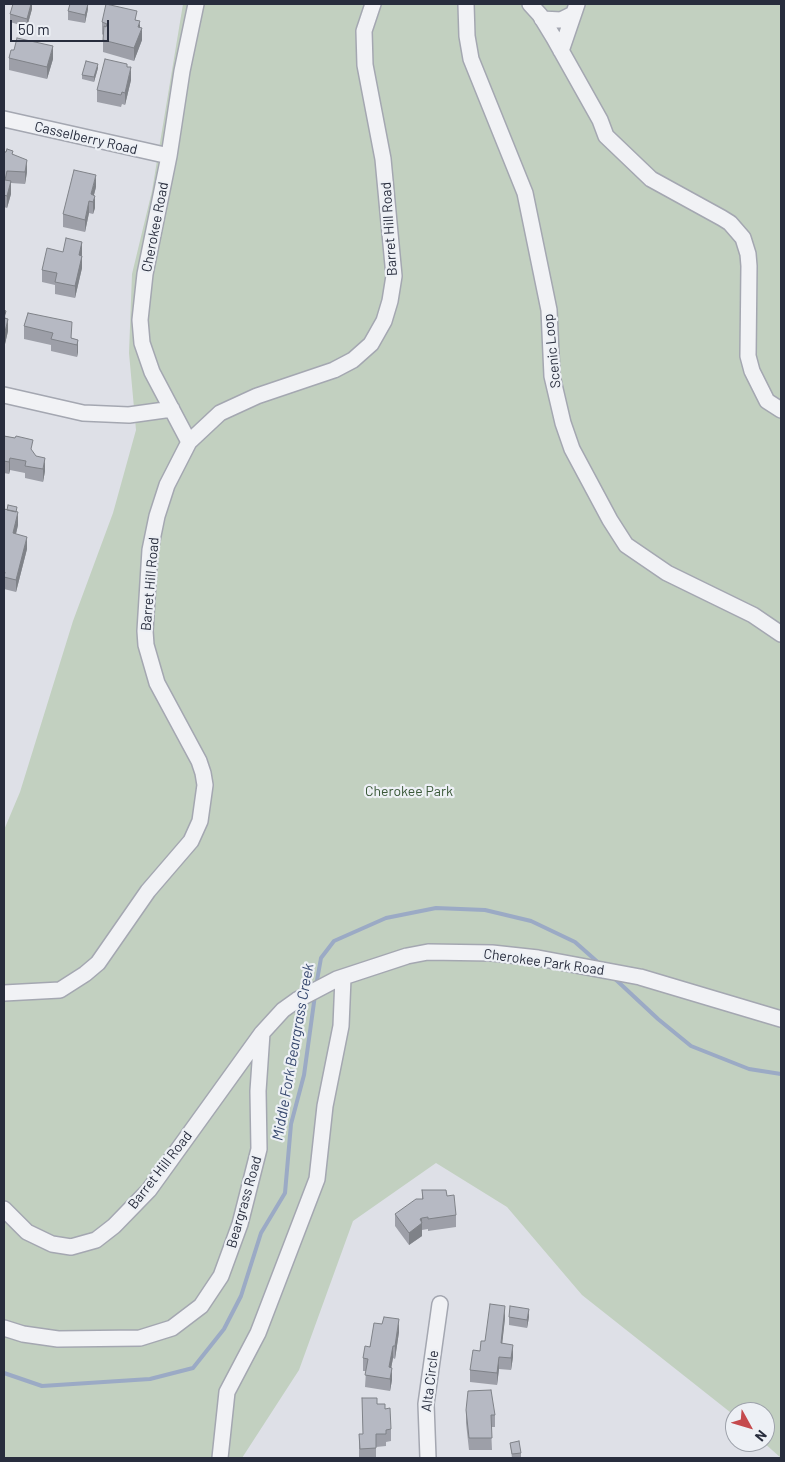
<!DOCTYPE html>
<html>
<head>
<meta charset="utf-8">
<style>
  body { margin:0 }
  #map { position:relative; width:785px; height:1462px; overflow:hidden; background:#dee0e7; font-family:Barlow,sans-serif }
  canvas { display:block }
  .frame { position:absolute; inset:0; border:5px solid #282d3d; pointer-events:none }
  .north { position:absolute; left:725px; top:1402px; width:50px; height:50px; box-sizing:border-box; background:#edf0f5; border:1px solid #9ea2ab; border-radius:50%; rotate:129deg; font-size:14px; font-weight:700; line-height:20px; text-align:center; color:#282d3d }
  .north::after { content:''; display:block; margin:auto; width:18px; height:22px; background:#c54a4d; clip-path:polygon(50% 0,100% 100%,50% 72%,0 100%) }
  .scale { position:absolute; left:10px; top:20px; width:99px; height:22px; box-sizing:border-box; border:2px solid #282d3d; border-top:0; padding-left:6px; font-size:15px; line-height:18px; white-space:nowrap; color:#282d3d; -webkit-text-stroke:4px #edf0f5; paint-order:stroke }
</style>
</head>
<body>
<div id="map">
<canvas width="785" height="1462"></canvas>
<div class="frame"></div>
<div class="north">N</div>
<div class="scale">50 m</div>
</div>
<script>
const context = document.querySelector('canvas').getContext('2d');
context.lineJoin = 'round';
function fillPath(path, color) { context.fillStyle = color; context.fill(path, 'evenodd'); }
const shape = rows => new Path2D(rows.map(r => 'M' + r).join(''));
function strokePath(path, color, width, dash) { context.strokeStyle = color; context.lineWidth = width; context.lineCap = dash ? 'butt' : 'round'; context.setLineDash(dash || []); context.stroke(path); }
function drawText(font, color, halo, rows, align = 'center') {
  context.font = font + ' Barlow,sans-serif'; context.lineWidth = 4.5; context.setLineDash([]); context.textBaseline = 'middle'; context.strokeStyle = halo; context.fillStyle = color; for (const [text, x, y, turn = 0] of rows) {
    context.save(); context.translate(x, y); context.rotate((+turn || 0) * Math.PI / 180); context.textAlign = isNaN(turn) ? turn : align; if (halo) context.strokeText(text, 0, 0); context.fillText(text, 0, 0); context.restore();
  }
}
const green = shape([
  [183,4,781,4,781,1458,763,1442,765,1442,765,1412,735,1412,735,1416,582,1295,507,1207,436,1163,353,1221,299,1370,242,1458,4,1458,4,830,20,792,73,621,113,513,136,430,129,353,132,274,152,191]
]);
const stream = shape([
  [613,977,658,1019,691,1046,749,1069,781,1074],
  [316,986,321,958,334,941,386,918,436,908,485,910,531,921,575,942,601,965],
  [4,1373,42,1386,150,1379,193,1368,224,1329,241,1296,261,1233,285,1193,291,1124,304,1075,315,995]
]);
const minor = shape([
  [466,4,467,36,471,59,525,193,549,310,552,376,563,423,572,449,610,520,626,545,667,573,753,615,781,634],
  [530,4,540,15,554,38,600,120,606,136,651,179,722,218,730,223,743,238,748,254,749,266,748,356,752,371,767,401,781,410],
  [542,19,561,20,573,14],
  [561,51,577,4],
  [4,119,169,156],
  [4,395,83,413,129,415,172,409],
  [189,442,152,372,142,343,140,320,145,274,169,156,182,71,196,4],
  [4,993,60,990,85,974,98,963,148,891,191,841,200,821,205,785,203,773,199,761,157,683,146,645,145,631,150,550,157,516,167,485,189,442,220,413,257,396,334,370,353,360,371,344,384,321,390,301,394,276,383,159,365,65,364,31,373,4],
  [4,1209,27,1232,52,1244,71,1247,96,1240,114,1226,149,1190,262,1033,283,1010,297,1000,337,979,407,956,428,952,492,953,538,958,640,977,781,1019],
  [4,1328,23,1334,58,1339,140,1338,172,1328,201,1306,221,1276,240,1224,259,1149,258,1091,262,1033],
  [220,1458,227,1392,258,1333,317,1179,325,1106,341,1026,343,978],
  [428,1458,426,1404,440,1304]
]);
const wall = shape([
  [32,4,32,9,27,27,10,22,10,14],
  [88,4,88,9,85,23,68,20,68,11],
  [137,20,140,27,142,40,134,61,103,52,103,35,102,34,102,22],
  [14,50,53,59,47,79,9,70,9,58],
  [127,67,131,80,125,105,122,104,121,107,97,102,97,90],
  [98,68,94,82,82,79,82,75],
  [4,152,13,154,27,172,25,184,11,183,11,194,7,208,4,207],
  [96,187,94,195,95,208,93,214,89,213,85,232,63,227,63,214],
  [82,242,82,268,75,298,55,294,55,285,42,282,42,270,63,252],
  [4,310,8,331,5,344,4,344],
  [28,313,72,338,78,340,78,352,77,357,51,351,51,345,24,339,24,326],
  [4,436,15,438,33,452,45,471,43,482,25,478,25,473,10,470,9,474,4,473],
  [4,509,17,512,18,525,16,534,27,549,16,592,4,589],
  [422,1190,447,1196,456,1215,456,1227,428,1231,428,1229,422,1230,422,1236,409,1245,395,1226,395,1214,422,1199],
  [509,1317,529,1317,527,1328,509,1325],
  [505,1318,502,1343,513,1357,511,1370,499,1369,497,1385,470,1382,470,1370,480,1351,485,1341],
  [382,1324,399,1332,395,1359,393,1358,391,1368,392,1380,390,1391,365,1387,366,1371,363,1371,363,1358],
  [362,1398,385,1409,391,1429,391,1441,386,1442,386,1446,376,1447,376,1458,359,1458,359,1434,363,1434],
  [466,1410,495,1415,495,1427,491,1427,492,1450,469,1450,466,1423],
  [510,1443,521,1453,521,1457,512,1458]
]);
const shadedWall = shape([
  [31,4,32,4,32,9,27,27,27,19],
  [88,4,88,9,85,23,85,15],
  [140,21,140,33,142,28,142,40,134,61,134,48],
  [53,46,53,59,47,79,47,67],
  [98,64,98,68,94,82,94,77],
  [131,67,131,80,125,105,125,93],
  [27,160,27,172,25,184,25,172],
  [96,175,96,187,92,202,91,194],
  [11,181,11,194,7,208,7,196],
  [95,196,95,208,93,214,93,202],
  [89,201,89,213,85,232,85,220],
  [82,242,82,254,81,259,82,256,82,268,75,298,75,286,79,255],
  [8,319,8,331,5,344,5,332],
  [78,340,78,352,77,357,77,345],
  [10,458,10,470,9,474,9,462],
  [45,458,45,471,43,482,43,469],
  [18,512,18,525,13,546,13,533],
  [27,537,27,549,16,592,16,580],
  [422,1218,422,1236,409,1245,409,1233,420,1219],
  [505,1306,505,1318,501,1355,501,1343],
  [529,1309,529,1317,527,1328,527,1320],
  [399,1319,399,1332,395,1359,395,1346],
  [513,1345,513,1357,511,1370,511,1358],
  [393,1346,393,1358,389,1380,389,1367],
  [499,1357,499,1369,497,1385,497,1373],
  [392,1368,392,1380,390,1391,390,1379]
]);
const building = shape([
  [13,4,31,4,27,19,10,14,13,4],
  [70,4,88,4,85,15,68,11,70,4],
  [106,4,137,11,135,20,140,21,138,27,142,28,134,48,103,40,104,26,106,27,107,24,102,22,106,4],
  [17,38,53,46,47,67,9,58,11,50,14,50,17,38],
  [105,59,127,64,127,67,131,67,125,93,122,92,121,95,97,90,105,59],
  [86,61,98,64,94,77,82,75,86,61],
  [7,149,13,151,12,154,27,160,25,172,7,171,5,180,11,181,7,196,4,195,4,152,6,152,7,149],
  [74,170,96,175,91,194,95,196,93,202,89,201,85,220,63,214,74,170],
  [66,238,82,242,79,255,82,256,75,286,55,282,57,273,42,270,47,248,63,252,66,238],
  [4,310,6,311,4,318,8,319,5,332,4,332,4,310],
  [28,313,72,322,71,338,78,340,77,345,51,339,53,333,24,326,28,313],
  [4,436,15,438,16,436,33,440,31,449,36,456,45,458,43,469,25,466,26,461,10,458,9,462,4,461,4,436],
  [8,505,17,507,16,512,7,510,8,505],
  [4,509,18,512,13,533,27,537,16,580,4,577,5,572,4,572,4,509],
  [422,1190,446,1190,447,1196,454,1195,456,1215,428,1219,428,1217,422,1218,420,1219,422,1223,409,1233,395,1214,416,1199,423,1199,422,1190],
  [490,1304,505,1306,501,1343,513,1345,511,1358,499,1357,497,1373,470,1370,473,1350,480,1351,481,1341,485,1341,490,1304],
  [510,1306,529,1309,527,1320,509,1317,510,1306],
  [384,1317,399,1319,395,1346,393,1346,389,1367,392,1368,390,1379,365,1375,368,1359,363,1358,365,1346,370,1347,374,1323,382,1324,384,1317],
  [491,1390,495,1415,491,1415,492,1438,469,1438,466,1410,468,1391,491,1390],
  [362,1398,377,1398,377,1404,385,1404,385,1409,390,1408,391,1429,386,1430,386,1434,376,1434,376,1448,360,1449,359,1434,363,1434,362,1398],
  [519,1441,521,1453,512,1454,510,1443,519,1441]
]);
const streetNames = [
  ["Casselberry Road",86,138,13],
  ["Cherokee Road",155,227,-79],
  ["Barret Hill Road",389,229,-94],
  ["Scenic Loop",552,351,-96],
  ["Barret Hill Road",150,584,-85],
  ["Cherokee Park Road",544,962,8],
  ["Barret Hill Road",160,1170,-52],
  ["Beargrass Road",244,1202,-74],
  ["Alta Circle",430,1381,-83]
];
const parkNames = [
  ["Cherokee Park",409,791]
];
const waterNames = [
  ["Middle Fork Beargrass Creek",293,1052,-80]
];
fillPath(green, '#c2d0c0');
strokePath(stream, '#9baac5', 4);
strokePath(minor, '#a4a7b1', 18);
strokePath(minor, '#f1f2f5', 15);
fillPath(wall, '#9d9fa8');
fillPath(shadedWall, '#7f8288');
fillPath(building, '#b6b9c3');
strokePath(building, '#7f8288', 1);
drawText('14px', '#282d3d', '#edf0f5', streetNames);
drawText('14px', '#395737', '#edf0f5', parkNames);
drawText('italic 15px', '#35476e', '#edf0f5', waterNames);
</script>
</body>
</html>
